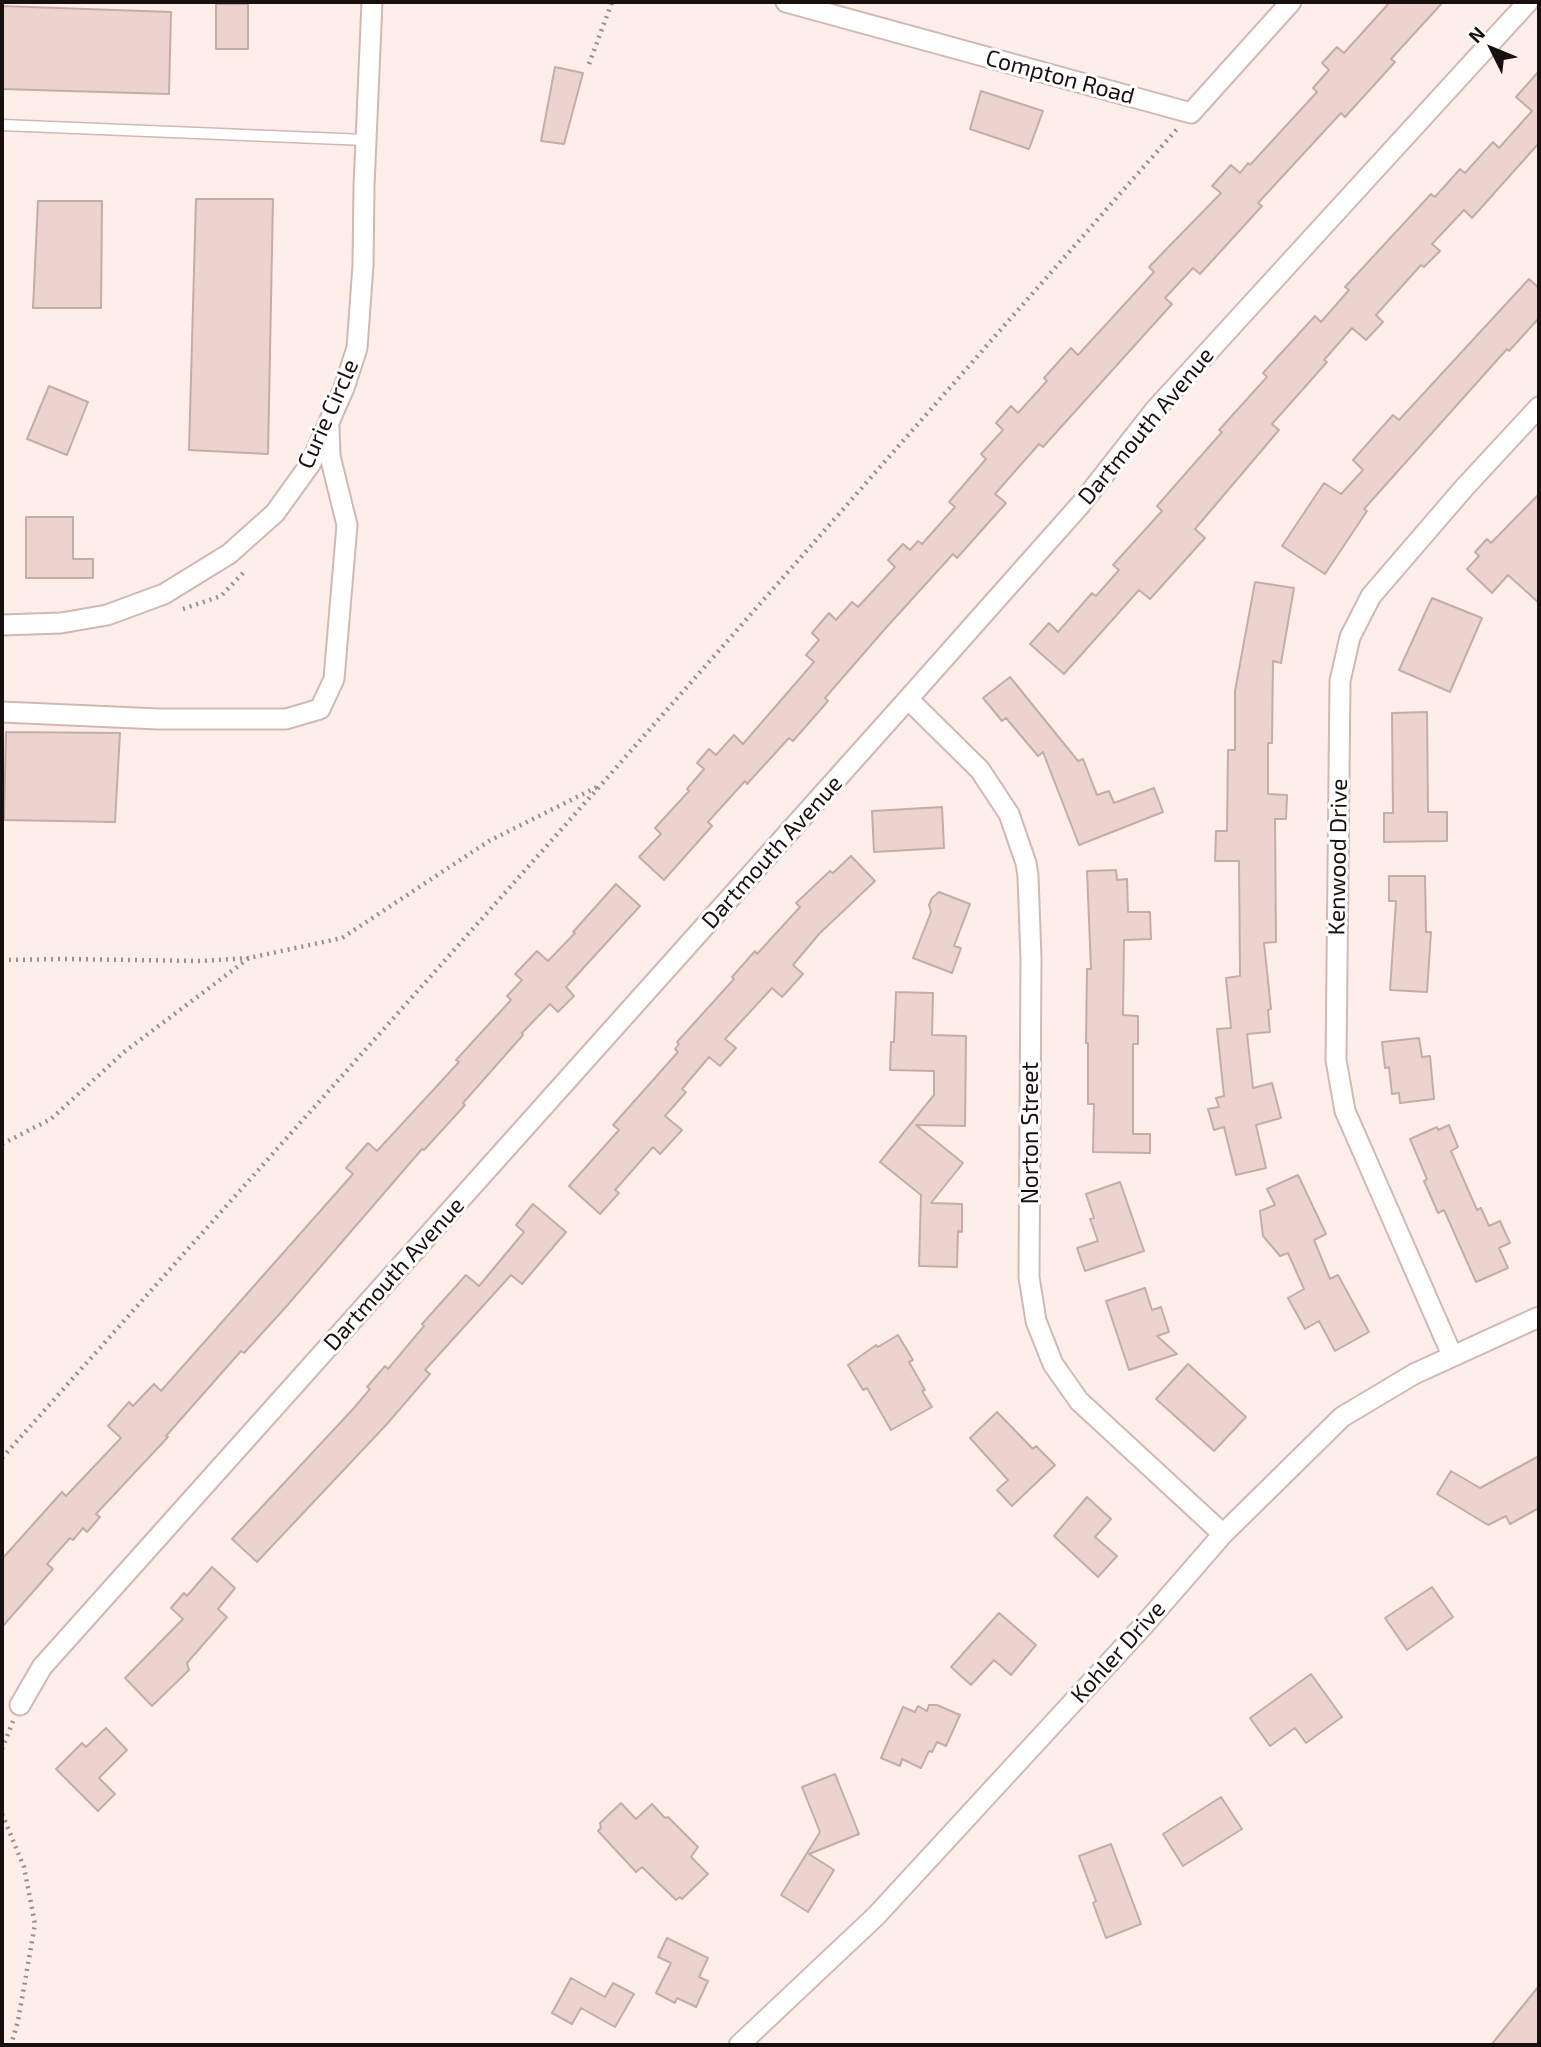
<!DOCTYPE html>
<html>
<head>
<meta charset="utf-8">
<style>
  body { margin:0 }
  #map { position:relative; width:1541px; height:2047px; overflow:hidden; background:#feeeea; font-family:"Exo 2",sans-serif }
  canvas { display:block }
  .frame { position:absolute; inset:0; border:4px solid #18100e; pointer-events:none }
  .north { position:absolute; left:1457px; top:14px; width:70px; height:70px; -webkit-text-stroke:5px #fff; paint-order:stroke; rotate:313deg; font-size:19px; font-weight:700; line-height:28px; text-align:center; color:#18100e }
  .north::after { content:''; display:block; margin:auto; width:24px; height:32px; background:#18100e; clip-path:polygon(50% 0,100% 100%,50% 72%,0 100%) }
</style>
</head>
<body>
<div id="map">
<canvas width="1541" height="2047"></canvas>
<div class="frame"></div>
<div class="north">N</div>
</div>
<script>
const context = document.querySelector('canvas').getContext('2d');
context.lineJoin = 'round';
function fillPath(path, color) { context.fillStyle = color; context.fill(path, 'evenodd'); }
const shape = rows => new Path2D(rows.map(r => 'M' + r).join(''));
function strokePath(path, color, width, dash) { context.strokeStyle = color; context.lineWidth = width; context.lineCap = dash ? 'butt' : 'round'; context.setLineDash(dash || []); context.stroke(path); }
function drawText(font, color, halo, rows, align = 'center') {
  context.font = font + ' "Exo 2",sans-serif'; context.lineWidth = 6; context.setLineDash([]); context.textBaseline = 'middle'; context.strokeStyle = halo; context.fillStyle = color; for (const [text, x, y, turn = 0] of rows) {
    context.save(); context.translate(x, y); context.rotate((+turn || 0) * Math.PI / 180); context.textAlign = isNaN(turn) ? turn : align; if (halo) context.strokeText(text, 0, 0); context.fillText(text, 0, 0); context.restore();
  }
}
const building = shape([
  [1390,2,1443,2,1391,59,1395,62,1345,117,1341,113,1258,203,1262,206,1200,274,1193,268,1165,298,1172,304,1043,447,1039,444,995,494,1006,503,957,558,953,554,884,630,825,698,828,701,793,741,789,738,747,784,745,781,708,822,712,826,664,880,639,857,661,834,655,828,689,791,687,789,704,769,697,763,709,749,716,755,734,735,743,744,814,662,806,655,819,640,812,633,829,613,836,620,852,602,858,607,895,567,888,560,903,544,910,550,918,541,922,544,955,507,949,502,986,459,981,454,1003,430,996,423,1011,406,1018,413,1047,381,1044,378,1071,348,1078,355,1154,272,1149,267,1221,193,1212,186,1231,165,1240,173,1248,163,1250,165,1317,92,1313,88,1329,70,1322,63,1337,47,1344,53,1390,2],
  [216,4,248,4,248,49,216,49,216,4],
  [2,6,171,12,169,94,2,89,2,6],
  [555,67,583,73,564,144,541,141,555,67],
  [1539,71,1539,143,1472,218,1464,210,1432,244,1440,251,1424,267,1421,265,1376,315,1383,322,1366,340,1352,328,1324,360,1327,362,1272,424,1279,430,1195,529,1205,538,1150,599,1139,590,1064,674,1030,644,1049,623,1058,632,1092,593,1096,596,1119,570,1113,565,1162,511,1157,506,1222,432,1219,430,1267,377,1263,373,1315,316,1321,322,1349,290,1345,287,1431,194,1435,197,1460,169,1465,173,1493,142,1499,148,1532,111,1516,97,1539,71],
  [981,91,1043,111,1029,149,970,129,981,91],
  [196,199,273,199,268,454,189,450,196,199],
  [38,201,102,201,101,308,33,308,38,201],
  [1529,279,1539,288,1539,318,1509,351,1507,349,1364,509,1367,511,1325,574,1282,546,1324,483,1341,494,1363,470,1353,460,1393,415,1399,420,1529,279],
  [49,386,88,402,67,455,27,439,49,386],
  [1539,494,1539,603,1508,575,1492,593,1467,569,1479,556,1475,552,1487,539,1491,543,1539,494],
  [26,517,73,517,73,559,93,559,93,578,26,578,26,517],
  [1255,582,1294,588,1281,663,1273,661,1272,743,1268,743,1268,794,1287,795,1286,819,1275,819,1276,942,1264,943,1271,1009,1268,1010,1270,1032,1247,1034,1253,1088,1272,1083,1281,1118,1256,1125,1266,1168,1236,1175,1224,1127,1214,1130,1208,1109,1219,1107,1216,1098,1224,1096,1217,1029,1231,1028,1226,978,1240,976,1239,861,1215,861,1216,831,1227,831,1228,750,1235,750,1235,691,1255,582],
  [1432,598,1482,618,1450,692,1399,670,1432,598],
  [1010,677,1078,761,1083,759,1097,795,1109,791,1114,803,1154,788,1163,812,1079,845,1043,752,1038,756,1006,718,1002,721,983,698,1010,677],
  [1427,712,1428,812,1447,812,1447,841,1384,842,1384,813,1393,813,1392,713,1427,712],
  [6,732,120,733,115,822,4,820,6,732],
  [942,807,944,848,874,852,872,811,942,807],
  [851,856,875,881,819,934,793,965,803,974,782,997,772,988,725,1039,736,1048,720,1066,709,1057,682,1089,686,1092,665,1116,682,1130,660,1154,653,1147,615,1190,619,1193,600,1214,569,1186,619,1130,613,1125,678,1052,675,1049,679,1044,677,1042,734,979,732,977,755,951,757,954,800,907,796,903,830,871,833,873,851,856],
  [1116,870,1117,880,1127,879,1128,912,1150,912,1151,939,1124,940,1123,1015,1138,1016,1138,1044,1133,1044,1133,1134,1150,1134,1150,1153,1093,1152,1094,1104,1088,1104,1088,1043,1086,1043,1087,969,1091,969,1087,871,1116,870],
  [1389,876,1425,876,1426,932,1431,932,1427,992,1390,990,1396,901,1389,901,1389,876],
  [616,884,640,906,566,987,574,996,558,1012,550,1004,522,1033,523,1035,463,1103,465,1105,424,1150,422,1149,285,1308,244,1353,241,1351,166,1436,168,1437,96,1514,100,1517,87,1532,83,1528,73,1540,70,1538,47,1564,53,1569,2,1627,2,1559,62,1492,66,1496,121,1438,108,1426,129,1402,133,1406,154,1384,161,1391,353,1174,346,1168,368,1143,377,1151,459,1062,456,1060,511,1000,507,996,522,980,515,974,537,951,548,961,575,933,573,932,616,884],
  [939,892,970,904,954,946,961,948,952,973,913,958,931,912,929,905,932,898,939,892],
  [896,992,933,993,932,1035,966,1036,965,1126,916,1125,963,1163,931,1203,962,1204,962,1232,958,1231,957,1267,919,1266,921,1195,880,1162,934,1095,934,1071,890,1070,891,1042,894,1042,896,992],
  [1419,1038,1422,1057,1430,1056,1434,1099,1400,1103,1399,1093,1392,1094,1389,1067,1385,1068,1382,1042,1419,1038],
  [1449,1125,1458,1147,1451,1151,1477,1210,1481,1208,1489,1226,1500,1221,1510,1243,1499,1248,1508,1268,1476,1282,1444,1210,1438,1213,1424,1181,1427,1179,1410,1139,1437,1127,1438,1130,1449,1125],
  [1298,1175,1326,1234,1314,1240,1330,1279,1338,1275,1369,1332,1335,1351,1319,1321,1305,1329,1288,1298,1304,1289,1288,1253,1280,1256,1263,1236,1260,1211,1275,1205,1267,1189,1298,1175],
  [1120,1182,1144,1251,1085,1271,1077,1248,1098,1241,1090,1219,1094,1218,1086,1194,1120,1182],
  [533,1204,566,1232,522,1284,511,1275,425,1370,430,1374,387,1424,257,1562,232,1539,353,1409,370,1389,367,1387,385,1366,388,1369,424,1326,422,1324,466,1275,479,1286,524,1232,516,1225,533,1204],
  [1145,1288,1152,1310,1161,1307,1169,1332,1157,1336,1177,1354,1129,1370,1106,1301,1145,1288],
  [898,1335,913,1360,909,1362,925,1390,922,1391,932,1407,891,1430,867,1388,863,1390,848,1365,876,1345,878,1347,898,1335],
  [1188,1364,1246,1417,1214,1451,1156,1399,1188,1364],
  [997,1412,1033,1449,1036,1446,1055,1465,1012,1506,997,1490,1008,1480,970,1438,997,1412],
  [1539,1456,1539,1508,1510,1524,1506,1516,1488,1525,1437,1494,1451,1471,1480,1488,1539,1456],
  [1087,1497,1111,1519,1095,1537,1117,1556,1098,1577,1054,1536,1087,1497],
  [212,1567,235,1588,218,1609,227,1617,187,1663,189,1670,152,1706,125,1678,183,1619,171,1608,184,1593,187,1596,212,1567],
  [1432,1587,1453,1617,1407,1650,1385,1618,1432,1587],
  [999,1613,1036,1645,1011,1675,994,1660,971,1685,951,1667,999,1613],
  [1311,1674,1342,1717,1306,1743,1295,1728,1270,1746,1250,1718,1311,1674],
  [929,1705,937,1705,960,1715,946,1746,937,1742,932,1752,929,1751,921,1768,902,1759,900,1766,881,1758,903,1707,915,1712,918,1706,927,1711,929,1705],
  [106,1728,127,1750,99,1778,115,1794,98,1811,56,1769,82,1743,86,1747,106,1728],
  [835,1774,859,1834,809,1854,834,1870,808,1912,781,1895,820,1832,802,1787,835,1774],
  [1221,1797,1242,1829,1183,1866,1163,1834,1221,1797],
  [621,1803,636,1819,652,1804,665,1818,668,1817,698,1847,691,1857,708,1874,682,1899,680,1897,676,1900,642,1867,636,1872,598,1831,601,1828,600,1823,621,1803],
  [1111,1844,1141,1924,1106,1938,1093,1903,1096,1901,1079,1856,1111,1844],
  [667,1938,708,1958,699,1977,708,1981,696,2007,677,1998,675,2003,656,1993,671,1963,658,1957,667,1938],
  [571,1978,605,1997,613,1983,634,1994,615,2027,581,2008,572,2024,552,2013,571,1978],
  [1539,1986,1539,2045,1491,2045,1539,1986]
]);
const path = shape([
  [589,64,612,2],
  [183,609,221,596,245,571],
  [2,960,64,959,201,961,249,958],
  [2,1144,51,1119,124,1052,249,958,342,938,489,841,597,787],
  [2,1458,600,786,1177,129],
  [2,1749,13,1721],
  [2,1814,24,1867,35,1924,18,2021,11,2045]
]);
const lane = shape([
  [2,125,366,140]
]);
const street = shape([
  [786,2,1191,113,1291,2],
  [2,625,61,623,107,615,164,594,229,554,275,513,311,463,344,388,357,348,363,265,364,186,372,2],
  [908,699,980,770,1009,814,1026,863,1028,876,1031,959,1029,1277,1036,1321,1053,1364,1079,1401,1223,1534],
  [2,712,159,719,286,719,320,709,334,679,347,525,330,456,329,427],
  [1452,1355,1345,1111,1336,1060,1340,681,1350,637,1371,596,1464,488,1539,407],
  [20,1705,42,1667,908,699,1081,504,1154,411,1528,2],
  [739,2045,876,1916,1144,1625,1223,1534,1342,1417,1414,1374,1539,1317]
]);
const streetNames = [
  ["Compton Road",1060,77,15],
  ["Curie Circle",328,414,-66],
  ["Dartmouth Avenue",1146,426,-50],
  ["Dartmouth Avenue",772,852,-48],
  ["Kenwood Drive",1338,857,-89],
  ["Norton Street",1030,1133,-90],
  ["Dartmouth Avenue",394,1274,-48],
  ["Kohler Drive",1118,1652,-48]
];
fillPath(building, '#edd3cd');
strokePath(building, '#c5aca6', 2);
strokePath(lane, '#d1b8b2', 13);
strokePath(street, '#d1b8b2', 23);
strokePath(path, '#9b8e8b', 4.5, [2, 5]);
strokePath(lane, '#fff', 10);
strokePath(street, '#fff', 19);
drawText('23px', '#18100e', '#fff', streetNames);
</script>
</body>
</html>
